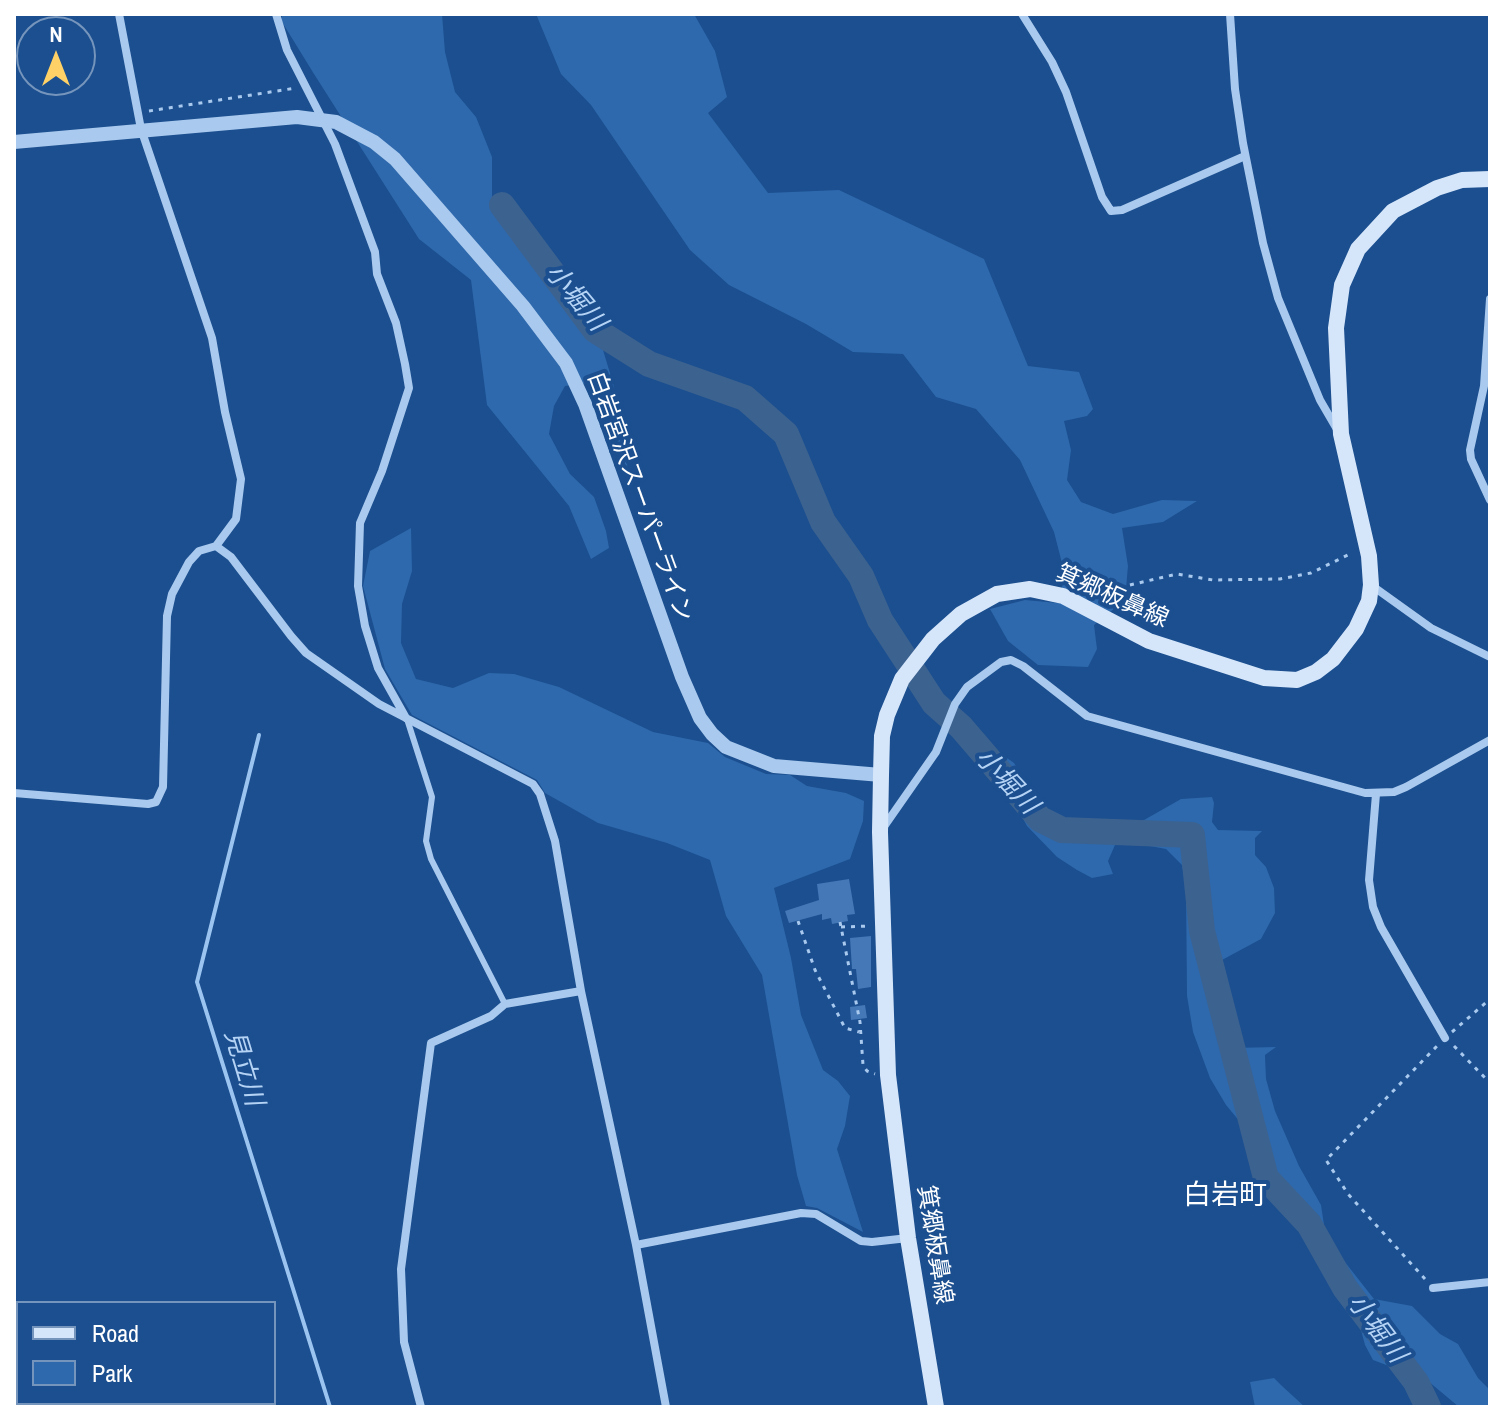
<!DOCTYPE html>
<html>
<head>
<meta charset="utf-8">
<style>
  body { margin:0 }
  #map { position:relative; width:1504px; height:1421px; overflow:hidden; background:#1b4f8f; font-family:"Archivo Narrow",sans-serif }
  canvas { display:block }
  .frame { position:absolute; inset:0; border:16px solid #fff; pointer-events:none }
  .legend { position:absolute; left:16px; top:1301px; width:260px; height:104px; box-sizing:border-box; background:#1b4f8f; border:2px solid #7695bc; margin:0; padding:10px 14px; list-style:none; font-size:24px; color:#fff }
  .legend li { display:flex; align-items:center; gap:16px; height:40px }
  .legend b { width:40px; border:2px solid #7695bc }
  .north { position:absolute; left:16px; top:16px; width:80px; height:80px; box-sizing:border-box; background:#1b4f8f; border:2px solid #7695bc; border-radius:50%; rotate:0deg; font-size:22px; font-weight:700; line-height:32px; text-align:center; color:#fff }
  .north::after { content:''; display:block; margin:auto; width:28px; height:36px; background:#ffd166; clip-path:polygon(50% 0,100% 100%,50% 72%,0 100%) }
</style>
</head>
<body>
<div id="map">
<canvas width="1504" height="1421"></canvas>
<div class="frame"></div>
<ul class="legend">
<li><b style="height:10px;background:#d6e6fa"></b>Road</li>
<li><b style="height:22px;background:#2e69ad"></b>Park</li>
</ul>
<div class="north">N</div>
</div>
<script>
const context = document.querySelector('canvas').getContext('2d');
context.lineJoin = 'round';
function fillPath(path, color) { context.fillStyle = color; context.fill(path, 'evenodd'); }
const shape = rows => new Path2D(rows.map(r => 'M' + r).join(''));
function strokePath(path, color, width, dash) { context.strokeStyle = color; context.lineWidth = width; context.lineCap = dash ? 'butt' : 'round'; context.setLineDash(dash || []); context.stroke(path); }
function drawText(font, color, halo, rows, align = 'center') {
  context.font = font + ' "Archivo Narrow","Noto Sans JP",sans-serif'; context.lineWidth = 8; context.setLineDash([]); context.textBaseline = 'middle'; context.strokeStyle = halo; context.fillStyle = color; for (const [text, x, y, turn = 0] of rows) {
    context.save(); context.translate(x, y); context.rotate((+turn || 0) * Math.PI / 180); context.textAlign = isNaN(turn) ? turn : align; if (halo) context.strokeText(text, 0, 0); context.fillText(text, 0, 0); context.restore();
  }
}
const green = shape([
  [282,14,442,14,445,52,455,92,476,117,492,157,492,205,603,350,613,383,629,476,595,382,565,386,554,406,549,434,570,474,594,497,606,531,609,548,591,559,569,506,487,405,471,280,419,239,314,74,282,22],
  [536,14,694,14,715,51,727,97,708,113,768,193,839,190,984,259,1028,366,1079,372,1093,409,1087,416,1064,421,1071,450,1067,480,1081,502,1113,514,1162,500,1197,501,1163,522,1122,528,1128,566,1125,600,1094,625,1097,649,1088,667,1038,665,1008,641,990,609,1025,600,1058,603,1065,575,1054,532,1020,460,976,409,936,397,903,354,853,352,806,324,729,285,690,250,591,105,561,74],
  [411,528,412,571,402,604,401,643,416,679,453,688,489,673,514,674,559,687,653,732,708,743,725,757,766,774,790,775,807,786,846,793,864,801,863,821,850,859,774,888,791,958,801,1015,823,1070,838,1081,850,1096,845,1126,837,1149,863,1232,817,1208,806,1206,797,1175,762,975,726,916,710,860,667,843,598,823,545,793,537,780,412,715,385,669,363,586,370,551],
  [967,739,981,739,1014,763,1043,807,1063,822,1128,824,1144,820,1181,799,1212,797,1214,803,1212,822,1218,830,1262,831,1255,838,1255,855,1266,867,1274,888,1275,913,1261,939,1222,960,1233,1048,1276,1047,1265,1055,1266,1079,1275,1111,1299,1166,1321,1205,1326,1238,1374,1299,1412,1306,1440,1334,1458,1344,1478,1378,1490,1390,1490,1407,1459,1407,1416,1371,1397,1369,1373,1360,1365,1345,1358,1319,1344,1293,1314,1242,1284,1208,1256,1141,1226,1105,1210,1078,1193,1032,1187,996,1186,887,1182,865,1166,849,1139,844,1115,845,1108,861,1113,874,1092,878,1077,870,1057,857,1027,826,1018,809,970,754,966,746],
  [1274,1378,1282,1386,1305,1407,1255,1407,1250,1382]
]);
const stream = shape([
  [259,735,197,982,330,1407]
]);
const river = shape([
  [502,205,595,330,649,364,745,398,786,434,823,522,861,576,880,620,934,703,961,727,1040,819,1062,830,1192,835,1202,931,1266,1178,1309,1224,1345,1288,1416,1382,1428,1407]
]);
const building = shape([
  [849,879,855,914,847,915,848,921,832,924,831,918,822,920,822,914,789,923,785,911,819,900,817,884],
  [871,936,871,987,858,989,856,969,852,969,850,938],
  [865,1005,867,1018,851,1020,850,1007]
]);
const path = shape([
  [149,111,296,88],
  [1091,594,1177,574,1213,580,1280,579,1311,573,1352,553],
  [798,921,815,970,845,1028,859,1032],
  [840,922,860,1022,863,1065,867,1071,875,1074],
  [841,927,869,926],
  [1452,1032,1490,999],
  [1454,1046,1490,1083],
  [1425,1279,1348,1194,1326,1160,1438,1045]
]);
const service = shape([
  [407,719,432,797,426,841,431,859,505,1004]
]);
const minor = shape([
  [119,14,141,129,212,338,225,412,241,479,236,519,216,546],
  [276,14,287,50,335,144,375,252,377,274,396,323,405,364,409,388,382,471,360,523,358,586,365,626,378,668,406,718],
  [1022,14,1052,62,1066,92,1102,197,1111,211,1122,210,1245,156],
  [1230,14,1235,89,1243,143,1263,243,1278,298,1320,400,1338,431],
  [1490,299,1484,386,1470,450,1471,459,1490,500],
  [1371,585,1431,628,1490,657],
  [14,793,148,804,156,802,163,787,167,616,172,594,189,562,199,551,216,546,231,557,291,636,306,653,379,704,533,784,540,794,555,841,581,991,636,1245,666,1407],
  [1376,794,1369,880,1373,907,1381,927,1445,1038],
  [883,828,936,752,955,704,967,687,1001,662,1011,660,1023,666,1087,716,1365,793,1394,792,1406,787,1490,740],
  [636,1245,801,1213,816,1214,861,1241,872,1242,908,1238],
  [1433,1288,1490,1282],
  [14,1352,18,1374],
  [21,1407,21,1403],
  [421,1407,404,1342,401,1269,431,1043,491,1016,505,1004,581,991]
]);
const tertiary = shape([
  [14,142,297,117,336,122,374,142,395,159,523,306,566,363,585,404,682,677,700,718,712,734,726,747,774,766,881,775]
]);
const secondary = shape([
  [936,1407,908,1238,888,1075,880,832,881,775,882,736,887,715,902,679,933,639,961,614,997,594,1030,589,1063,596,1149,641,1264,678,1297,680,1316,672,1333,659,1356,629,1369,601,1371,585,1369,556,1341,434,1336,328,1342,285,1358,249,1393,211,1437,188,1462,180,1490,179]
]);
const streetNames = [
  ["白岩宮沢スーパーライン",639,497,70],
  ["箕郷板鼻線",1112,597,24],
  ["箕郷板鼻線",934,1245,81]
];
const waterNames = [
  ["小堀川",575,298,50],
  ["小堀川",1006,782,47],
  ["見立川",243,1068,73],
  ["小堀川",1376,1329,53]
];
const quarterNames = [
  ["白岩町",1225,1196]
];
fillPath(green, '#2e69ad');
strokePath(stream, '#9cc4f0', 4);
strokePath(river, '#3c6290', 26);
fillPath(building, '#4478b7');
strokePath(path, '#a9c9ee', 3, [4, 6]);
strokePath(service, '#a9c9ee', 6);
strokePath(minor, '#a9c9ee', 8);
strokePath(tertiary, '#a9c9ee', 14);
strokePath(secondary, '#d6e6fa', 16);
drawText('24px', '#fff', '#1b4f8f', streetNames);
drawText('italic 26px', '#b5d3f5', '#1b4f8f', waterNames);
drawText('28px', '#fff', '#1b4f8f', quarterNames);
</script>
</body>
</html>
